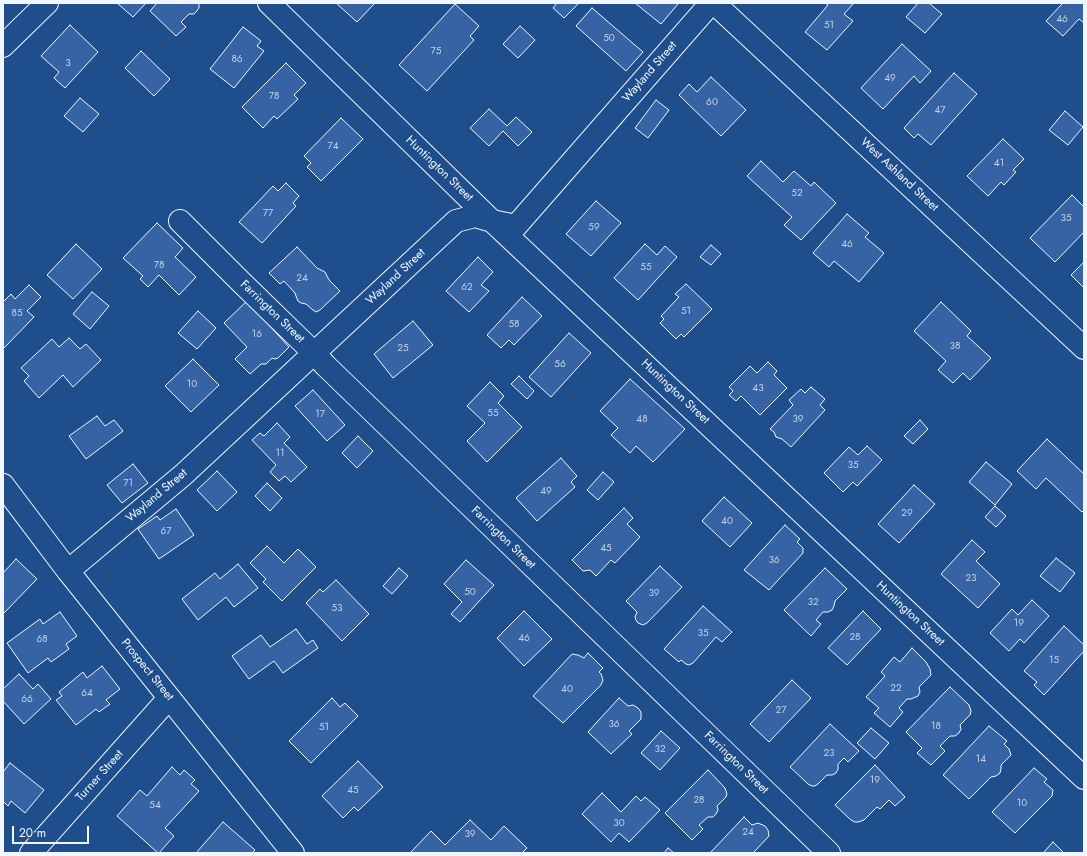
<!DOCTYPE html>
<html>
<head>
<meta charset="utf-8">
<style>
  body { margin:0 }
  #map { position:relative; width:1087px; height:856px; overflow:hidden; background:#1f4e8c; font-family:Jost,sans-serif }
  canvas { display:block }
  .frame { position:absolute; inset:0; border:4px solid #f2f6ff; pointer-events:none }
  .scale { position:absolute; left:12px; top:826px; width:77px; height:18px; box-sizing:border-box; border:2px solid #f2f6ff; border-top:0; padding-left:5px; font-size:12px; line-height:14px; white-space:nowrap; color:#f2f6ff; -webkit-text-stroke:3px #1f4e8c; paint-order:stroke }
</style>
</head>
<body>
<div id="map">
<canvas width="1087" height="856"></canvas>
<div class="frame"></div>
<div class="scale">20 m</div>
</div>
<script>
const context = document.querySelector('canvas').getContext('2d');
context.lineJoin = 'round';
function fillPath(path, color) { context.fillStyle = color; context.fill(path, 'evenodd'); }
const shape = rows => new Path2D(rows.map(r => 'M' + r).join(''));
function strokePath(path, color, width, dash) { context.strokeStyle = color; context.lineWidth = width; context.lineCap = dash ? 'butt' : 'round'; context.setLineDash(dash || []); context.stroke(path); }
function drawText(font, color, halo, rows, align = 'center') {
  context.font = font + ' Jost,sans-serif'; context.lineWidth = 3; context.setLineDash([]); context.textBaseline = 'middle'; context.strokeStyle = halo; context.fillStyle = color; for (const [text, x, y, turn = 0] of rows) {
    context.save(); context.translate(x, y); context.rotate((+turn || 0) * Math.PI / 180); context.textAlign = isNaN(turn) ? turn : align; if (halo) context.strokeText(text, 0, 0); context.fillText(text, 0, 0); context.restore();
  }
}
const building = shape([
  [117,3,146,3,133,17,117,3],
  [157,3,200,3,199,4,199,8,196,12,194,14,189,14,181,22,186,27,176,36,150,11,157,3],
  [336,3,375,3,357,22,336,3],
  [557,3,579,3,564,18,553,8,557,3],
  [635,3,677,3,678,4,661,24,635,3],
  [825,3,854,3,844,14,853,21,827,50,805,32,828,5,825,3],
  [918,3,929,3,942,14,925,33,906,17,918,3],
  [1063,3,1084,3,1084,23,1079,19,1063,36,1046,21,1063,3],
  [455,4,479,26,470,36,474,40,427,91,399,65,455,4],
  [592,8,643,52,626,71,576,26,592,8],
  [70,25,98,52,65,88,54,78,59,72,41,56,70,25],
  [520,26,535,40,518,58,503,44,520,26],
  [243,27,261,41,257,46,264,51,234,88,210,69,243,27],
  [902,44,931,71,920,83,914,76,883,109,861,88,902,44],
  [141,51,170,79,154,96,125,68,141,51],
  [286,63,306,83,294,95,298,99,277,119,274,116,263,128,242,107,286,63],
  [954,73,977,94,931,145,918,134,914,138,904,128,954,73],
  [711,77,746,110,721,136,679,95,689,84,697,92,711,77],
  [80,98,99,114,83,132,64,116,80,98],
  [656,100,669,110,648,138,635,128,656,100],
  [489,109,507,126,516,117,532,132,518,146,503,131,489,146,470,128,489,109],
  [1065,111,1083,127,1068,145,1049,130,1065,111],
  [341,118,363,139,321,181,307,167,311,163,304,156,341,118],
  [1003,139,1024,159,1013,170,1016,172,1004,185,1001,182,988,196,967,176,1003,139],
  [761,161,783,182,794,171,811,186,814,182,836,203,801,240,784,225,792,217,747,176,761,161],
  [286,183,299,196,293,203,296,206,262,243,239,222,273,186,278,191,286,183],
  [1072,195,1084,207,1084,232,1055,262,1030,238,1072,195],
  [596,201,621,223,591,256,566,234,596,201],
  [847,214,869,233,865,237,884,253,859,282,834,261,829,267,813,253,847,214],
  [157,223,183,248,175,257,196,277,179,295,159,275,148,287,140,279,143,276,123,258,157,223],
  [76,244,102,269,73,299,47,275,76,244],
  [645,244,657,255,665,246,677,257,638,300,614,278,645,244],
  [711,245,721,254,711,265,700,257,711,245],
  [297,247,317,268,325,272,329,280,340,291,320,310,316,312,313,310,306,304,301,303,298,301,296,296,295,293,284,281,280,284,269,273,297,247],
  [478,257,493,272,481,285,489,291,469,312,446,291,478,257],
  [1084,262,1084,288,1071,275,1084,262],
  [686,284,712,309,684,337,681,334,676,339,660,323,664,319,661,316,679,297,675,294,686,284],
  [29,285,41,297,27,311,34,317,3,349,3,302,11,294,15,299,29,285],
  [92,292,109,306,90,329,73,314,92,292],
  [522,297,542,316,514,345,509,340,501,348,487,335,522,297],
  [247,301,289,347,278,358,275,359,272,358,266,364,261,364,250,374,235,359,247,347,224,323,247,301],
  [941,302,971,331,967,336,991,358,970,380,963,373,953,383,938,370,946,361,914,331,941,302],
  [198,311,216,328,197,349,178,333,198,311],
  [413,321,433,345,393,378,374,354,413,321],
  [569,333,591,353,551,397,529,377,569,333],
  [69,338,80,349,86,344,101,360,73,387,63,375,39,398,24,381,29,376,21,368,52,339,59,347,69,338],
  [193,359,219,385,191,412,165,386,193,359],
  [768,362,777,371,774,375,787,388,760,415,741,396,736,401,729,395,733,391,729,387,750,366,757,373,768,362],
  [519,376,534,391,527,399,511,384,519,376],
  [630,379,685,429,653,462,636,446,630,453,611,435,618,428,600,411,630,379],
  [490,382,504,396,498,403,522,427,487,462,467,441,485,423,467,406,490,382],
  [811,387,825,399,820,405,825,410,791,447,782,439,776,437,774,432,770,429,793,405,789,400,801,389,805,393,811,387],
  [313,390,345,425,327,441,295,406,313,390],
  [97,416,105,426,114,420,123,431,86,459,69,436,97,416],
  [920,420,928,429,913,444,904,436,920,420],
  [277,423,290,437,284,443,307,467,291,482,285,476,279,481,270,472,276,465,252,440,260,433,264,436,277,423],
  [358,436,373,451,357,468,342,453,358,436],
  [1047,439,1084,474,1084,510,1082,512,1046,478,1036,489,1017,471,1047,439],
  [867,446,882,460,857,486,853,482,843,492,824,473,849,447,858,455,867,446],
  [561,458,577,476,571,482,575,487,537,521,516,498,561,458],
  [986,462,1012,484,995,505,969,482,986,462],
  [133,464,148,483,122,503,107,485,133,464],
  [217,471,237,492,217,511,197,490,217,471],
  [603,472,614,482,598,500,587,490,603,472],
  [267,483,282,498,270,511,255,496,267,483],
  [914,485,935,504,899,543,878,524,914,485],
  [724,497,752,523,730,547,702,521,724,497],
  [995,506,1006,516,996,527,985,517,995,506],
  [624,508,633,518,627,524,640,537,615,563,611,560,596,576,590,570,583,571,572,560,624,508],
  [176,509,194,535,159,559,138,529,157,516,160,520,176,509],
  [785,525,800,539,797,542,803,548,803,553,769,590,744,570,785,525],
  [972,540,985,552,976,561,1000,584,978,608,941,574,972,540],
  [267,546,284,563,298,549,316,567,282,601,263,582,266,579,250,563,267,546],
  [1056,558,1075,573,1060,592,1040,576,1056,558],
  [16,559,37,579,3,614,3,573,16,559],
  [466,560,494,585,460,622,451,614,462,602,444,584,466,560],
  [238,564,258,588,234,607,226,597,198,620,182,599,215,573,220,579,238,564],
  [660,566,682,587,647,623,643,625,638,623,636,620,635,617,637,612,626,601,660,566],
  [399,568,408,576,392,594,383,586,399,568],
  [825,568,847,589,835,601,834,606,832,610,828,612,823,612,816,620,821,624,811,636,784,610,825,568],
  [336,580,369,614,342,641,306,603,320,589,323,592,336,580],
  [1032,600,1049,616,1024,643,1020,639,1009,651,990,633,1012,609,1018,615,1032,600],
  [703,606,732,632,722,642,716,637,693,663,689,665,686,664,681,660,679,662,664,649,703,606],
  [524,611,552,639,524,666,497,638,524,611],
  [863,611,881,629,847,665,828,648,863,611],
  [60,612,77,636,66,644,69,649,51,662,48,658,28,673,7,643,40,619,43,624,60,612],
  [1064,626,1084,645,1084,651,1044,695,1034,685,1037,682,1024,671,1064,626],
  [296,629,307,644,313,640,318,648,283,673,274,661,249,679,232,656,261,635,270,647,296,629],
  [912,648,926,662,930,669,931,675,919,687,920,692,918,696,911,699,907,699,899,708,903,712,890,727,874,713,879,708,866,697,885,676,881,672,894,657,900,662,912,648],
  [588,653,603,668,599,672,601,674,603,680,601,685,563,723,533,696,572,654,578,655,584,658,588,653],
  [102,666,120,689,106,700,110,704,99,712,96,709,76,725,56,700,62,696,59,692,83,672,87,678,102,666],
  [19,674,33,689,38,684,51,699,24,724,3,701,3,689,19,674],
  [792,680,811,698,769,742,750,724,792,680],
  [950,687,969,705,971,711,970,715,960,725,961,729,959,733,955,736,950,736,940,746,945,751,931,765,917,753,922,748,906,732,950,687],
  [332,698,340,707,345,703,358,716,311,763,289,741,332,698],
  [619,698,628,706,633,705,638,708,641,712,641,719,629,731,632,734,611,754,588,732,619,698],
  [830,724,859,751,848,762,844,758,838,764,838,769,836,773,832,775,827,775,819,783,815,786,812,786,808,784,790,767,830,724],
  [989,726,1007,741,1004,744,1009,749,1011,755,1001,765,1001,769,1000,773,996,776,991,777,969,799,943,775,989,726],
  [871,728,889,743,875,759,857,743,871,728],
  [661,731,680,748,660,770,641,753,661,731],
  [358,761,383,787,358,811,354,807,343,818,322,796,358,761],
  [10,763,44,790,25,813,11,801,8,806,3,801,3,772,10,763],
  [875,765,905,797,895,806,889,800,880,809,877,807,864,820,858,822,855,822,851,820,835,805,875,765],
  [172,767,180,775,184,770,195,780,191,784,199,791,165,828,174,836,159,853,158,853,117,816,140,790,147,796,172,767],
  [1034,768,1047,779,1044,782,1053,790,1052,796,1015,833,992,812,1034,768],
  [708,770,725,788,727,794,726,797,717,806,718,810,716,814,713,817,708,817,699,825,703,829,692,840,665,813,708,770],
  [602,793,621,812,636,796,641,801,645,797,660,810,629,842,619,833,611,842,582,814,602,793],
  [744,817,752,825,758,823,765,826,768,830,769,836,753,853,710,853,744,817],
  [470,820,491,840,504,826,527,848,522,853,410,853,431,831,445,845,470,820],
  [223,822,255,850,252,853,196,853,223,822],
  [1053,842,1064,853,1043,853,1053,842],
  [668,848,674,853,664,853,668,848]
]);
const street = shape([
  [269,3,492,221,1084,778],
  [714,3,1084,348],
  [3,46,47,3],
  [180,221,240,281,314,353,326,366,829,853],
  [68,571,183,475,456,221,475,216,492,221,516,226,711,3],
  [31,853,169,698]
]);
const secondary = shape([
  [3,485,68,571,293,853]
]);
const numberNames = [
  ["46",1062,20],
  ["51",829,26],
  ["50",609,39],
  ["75",436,52],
  ["86",237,60],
  ["3",68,64],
  ["49",890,79],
  ["78",274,97],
  ["60",712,103],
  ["47",940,111],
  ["74",333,147],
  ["41",999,164],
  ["52",797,194],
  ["77",268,214],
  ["35",1066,219],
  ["59",594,228],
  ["46",847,245],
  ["78",159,266],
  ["55",646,268],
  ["24",302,279],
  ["62",467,288],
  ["51",686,312],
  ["85",17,314],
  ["58",514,325],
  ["16",257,335],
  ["38",955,347],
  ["25",403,349],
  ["56",560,365],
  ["10",192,385],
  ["43",758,389],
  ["55",493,414],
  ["17",320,415],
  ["48",642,420],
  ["39",798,420],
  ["11",280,454],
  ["35",853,466],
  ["71",128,484],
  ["49",546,492],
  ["29",907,514],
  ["40",727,522],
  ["67",166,532],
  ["45",606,549],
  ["36",774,561],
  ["23",971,579],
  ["50",470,593],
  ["39",654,594],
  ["32",813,603],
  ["53",337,609],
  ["19",1019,624],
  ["35",703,634],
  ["28",855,638],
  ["46",524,639],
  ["68",42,640],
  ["15",1054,661],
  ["22",896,689],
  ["40",567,690],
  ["64",87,694],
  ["66",27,700],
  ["27",781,711],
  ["36",614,725],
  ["18",936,727],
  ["51",324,728],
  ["32",660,750],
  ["23",829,754],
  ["14",981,760],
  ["19",875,781],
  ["45",353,791],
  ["28",699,801],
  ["10",1022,804],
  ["54",155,806],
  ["30",619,824],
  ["24",748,833],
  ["39",470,835]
];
const streetNames = [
  ["Wayland Street",650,72,-49],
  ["Huntington Street",439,169,44],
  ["West Ashland Street",899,175,43],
  ["Wayland Street",396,277,-43],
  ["Farrington Street",272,312,44],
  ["Huntington Street",675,392,43],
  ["Wayland Street",157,496,-40],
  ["Farrington Street",503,538,44],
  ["Huntington Street",910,614,43],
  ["Prospect Street",147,670,51],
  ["Farrington Street",736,763,44],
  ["Turner Street",100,776,-48]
];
fillPath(building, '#3563a3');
strokePath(building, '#f2f6ff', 1);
strokePath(street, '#f2f6ff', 24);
strokePath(secondary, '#f2f6ff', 24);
strokePath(street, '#1f4e8c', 22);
strokePath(secondary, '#1f4e8c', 22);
drawText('10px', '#c3d1e8', null, numberNames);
drawText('12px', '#f2f6ff', '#1f4e8c', streetNames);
</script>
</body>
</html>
